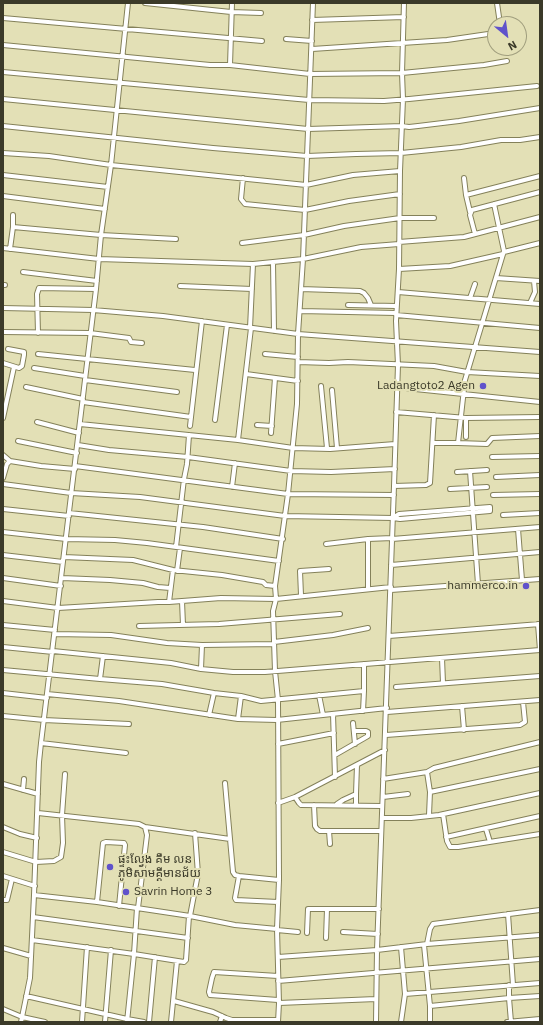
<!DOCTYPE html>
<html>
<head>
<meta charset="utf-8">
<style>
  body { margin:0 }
  #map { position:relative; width:543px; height:1025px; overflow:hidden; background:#e3e0b6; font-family:"IBM Plex Sans",sans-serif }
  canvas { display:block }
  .frame { position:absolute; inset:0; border:4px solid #3b3a29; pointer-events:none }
  .north { position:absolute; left:487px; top:16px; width:40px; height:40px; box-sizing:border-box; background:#e3e0b6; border:1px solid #a09e7e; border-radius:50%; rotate:151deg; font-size:11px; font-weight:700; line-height:16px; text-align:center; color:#3b3a29 }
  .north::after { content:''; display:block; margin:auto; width:14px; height:18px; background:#6052cb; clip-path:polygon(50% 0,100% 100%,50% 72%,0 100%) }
</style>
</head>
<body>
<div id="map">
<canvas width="543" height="1025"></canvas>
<div class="frame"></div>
<div class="north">N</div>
</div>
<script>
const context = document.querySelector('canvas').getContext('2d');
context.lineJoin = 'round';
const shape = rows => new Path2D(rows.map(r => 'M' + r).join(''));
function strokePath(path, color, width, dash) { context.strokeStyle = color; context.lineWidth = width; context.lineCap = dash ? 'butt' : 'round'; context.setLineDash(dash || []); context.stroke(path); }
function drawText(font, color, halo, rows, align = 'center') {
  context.font = font + ' "IBM Plex Sans","Noto Sans Khmer",sans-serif'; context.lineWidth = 4; context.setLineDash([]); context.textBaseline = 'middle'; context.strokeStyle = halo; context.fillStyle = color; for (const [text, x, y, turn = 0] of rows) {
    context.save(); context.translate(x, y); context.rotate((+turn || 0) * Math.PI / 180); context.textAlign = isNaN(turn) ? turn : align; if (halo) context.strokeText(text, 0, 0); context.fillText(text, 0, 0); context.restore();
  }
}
const minor = shape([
  [145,3,231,12,261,13],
  [497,3,500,24],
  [3,18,262,41],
  [312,20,404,17],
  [286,39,312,41],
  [3,45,210,65,230,65,310,74,402,73,484,65,507,61],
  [312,49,447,40,495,33],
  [230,65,232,3],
  [3,72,309,100,384,101,409,99,537,86],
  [3,99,308,129,402,126,409,127,418,126,459,121,540,108],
  [3,126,213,148,307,156,356,154,401,153,461,147,501,140,520,140,540,137],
  [3,153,49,156,111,165,306,185,353,175,400,171],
  [3,175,108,187],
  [243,178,241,199,245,204,305,210,349,201,400,194],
  [464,178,466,195,470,212],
  [466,195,540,176],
  [3,196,105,209],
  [13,227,13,215],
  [475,234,470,215,472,210,540,192],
  [399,242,464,237,540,217],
  [242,243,304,235,344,226,400,218,434,218],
  [3,248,99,259,253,264,303,259,361,247,399,244],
  [10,249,13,227,101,235,176,239],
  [504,252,540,243],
  [273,262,274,331],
  [399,269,450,266,503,254],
  [23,272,97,281],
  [496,278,540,281],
  [3,285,5,285],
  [180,286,252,289],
  [301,289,360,291,364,293,368,298,371,305],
  [398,292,540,304],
  [470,298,475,284],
  [530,303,535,292,534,281],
  [348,305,396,306],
  [3,308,93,310,163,316,298,334,540,352],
  [300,311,396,313],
  [396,315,540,328],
  [250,328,253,264],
  [3,332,90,333,129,338,131,342,142,343],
  [38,333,37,294,39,288,96,289],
  [38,354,195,370],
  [265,354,298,357],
  [298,362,329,363,348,362,434,366,467,372,540,376],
  [3,363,19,368,22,366,24,355,24,352,8,349],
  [34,368,85,376],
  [246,374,298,381],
  [85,380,177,392],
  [321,386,327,448],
  [26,387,83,399],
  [396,387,540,402],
  [332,390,337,448],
  [83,402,191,417],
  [396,412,466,418,540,417],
  [3,418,14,367],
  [215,420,227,325],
  [37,422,79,433],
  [80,424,238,440,293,448,330,449,395,444],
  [257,425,272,426],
  [190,426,202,321],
  [271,433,275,378],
  [466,437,466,418],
  [238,440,251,328],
  [18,441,77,453],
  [433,443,458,443,465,380,504,251,494,204],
  [458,443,487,444,492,438,540,436],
  [78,445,109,450,188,457,291,471,331,472,395,469],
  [3,455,10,461],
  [492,457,540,456],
  [75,466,288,494,394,495],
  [470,471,478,584],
  [457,472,487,470],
  [496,477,540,475],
  [3,478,7,464,10,461,41,466,75,469],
  [3,484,71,493,140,497,285,516,393,518,400,519,490,511,490,507,399,514,393,518],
  [394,486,426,485,430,483,434,415],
  [232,487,235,463],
  [450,489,487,487],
  [493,495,540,494],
  [3,509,69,516],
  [69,513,203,527,283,539],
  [503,515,540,513],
  [518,529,522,580],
  [3,532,66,539,115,540,147,543,279,561],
  [368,539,368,588],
  [392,539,540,527],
  [326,544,368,539,392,538],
  [176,547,184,479,187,464,189,435],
  [3,555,63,562],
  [64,557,133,560,173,570,222,575,263,582,266,585,275,586],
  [391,565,540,552],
  [177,571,180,548],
  [3,578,61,586],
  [62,578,110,580,143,583,158,587,170,588],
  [391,590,540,579],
  [301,595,300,571,329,569],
  [3,601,58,608,158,602,169,602,221,598,276,599,391,587],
  [182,601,183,625],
  [169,602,173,570],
  [538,624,540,650],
  [3,625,55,630],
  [139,626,219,624,340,614],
  [55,634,111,635,167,643,202,645,274,644],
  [389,636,540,624],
  [274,642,333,635,368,628],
  [3,647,53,652],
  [53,651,171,663,201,669,233,672,265,672,540,650],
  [442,658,443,683],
  [201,669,202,645],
  [3,670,100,679,162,684,214,693,209,715],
  [100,679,103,656],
  [396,687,540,676],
  [3,693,47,698],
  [214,693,241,696,238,719],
  [47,694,119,701,238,719,277,720,387,708],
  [319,695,323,715],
  [241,696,261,701,364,691,364,664],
  [462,706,464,730],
  [363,711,364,691],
  [387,712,540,700],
  [333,714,335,777],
  [3,716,44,720,129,724],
  [353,723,355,744],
  [386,735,520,725,525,722,523,702],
  [41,743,126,753],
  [278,744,334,733],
  [335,755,368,736,368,732,366,731,354,731],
  [427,772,430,792,429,815],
  [383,779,427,772,434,768,540,742],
  [225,783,230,839],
  [3,784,38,794],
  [23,790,24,779],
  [430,792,540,769],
  [295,797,299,803,301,805,382,806],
  [383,797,408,794],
  [278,803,295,797,385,750],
  [337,804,343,800,356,794,357,765],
  [314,805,315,826,317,829,320,831,329,831],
  [356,805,356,794],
  [38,813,139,824,145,827,147,835,138,908],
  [443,814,447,841,450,847,458,847,540,834],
  [382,818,411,818,439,815,540,793],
  [3,827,20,834,37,838],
  [145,827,230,839,233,872,235,875,239,876,279,880],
  [486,829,490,842],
  [446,837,540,816],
  [330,844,329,831,381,831],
  [3,852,36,862,54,861,61,857,63,843,62,815,65,774],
  [3,876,35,886],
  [239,876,235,898,236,900,278,902],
  [34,895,97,902,190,916,235,925,277,929],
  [3,900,7,900,12,879],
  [97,902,103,843,106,842,124,843,125,845,119,906],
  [508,914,513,985],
  [190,916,198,874,195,833],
  [33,917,188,938],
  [277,930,298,932],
  [343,932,378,934],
  [307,933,308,909,379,909],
  [326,938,327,909],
  [32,940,134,954,184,962,186,960,189,916],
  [427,944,430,929,433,924,540,910],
  [424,945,430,1006,430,1022],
  [401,947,405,994,401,1022],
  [3,948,31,956],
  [278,957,377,950,427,944,540,935],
  [278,976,214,972,212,978,209,992,210,995,278,1000],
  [278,981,540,959],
  [509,985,509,998,540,996],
  [405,994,540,983],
  [26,996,127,1019,144,1022],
  [174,1001,213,1012,226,1018,232,1020,278,1020],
  [279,1003,277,929,279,880,278,700,275,671,273,611,276,599,275,586,288,494,297,404,298,334,303,259,313,3],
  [430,1006,509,998,511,1022],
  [3,1009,22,1017,45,1022],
  [21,1022,30,978,34,895,39,762,41,743,96,289,101,235,111,165,128,3],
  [82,1022,87,947],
  [105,1022,111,950],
  [127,1022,134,954,137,908],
  [149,1022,155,957],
  [171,1022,177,961],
  [220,1022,222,1016],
  [278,1022,279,1003,376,999],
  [376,1022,377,950,394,486,398,365,396,321,399,269,400,171,403,99,402,73,404,3],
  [507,1022,540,1019]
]);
const markers = [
  [483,386,4,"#6052cb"],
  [526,586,4,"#6052cb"],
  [110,867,4,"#6052cb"],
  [126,892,4,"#6052cb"]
];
const poiNames = [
  ["Ladangtoto2 Agen",475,386],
  ["hammerco.in",518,586],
  ["ផ្ទះល្វែង គឹម លន",118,860,"left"],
  ["ភូមិសាមគ្គីមានជ័យ",118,874,"left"],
  ["Savrin Home 3",134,892,"left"]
];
strokePath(minor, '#84815a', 6);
strokePath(minor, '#fff', 4);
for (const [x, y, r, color] of markers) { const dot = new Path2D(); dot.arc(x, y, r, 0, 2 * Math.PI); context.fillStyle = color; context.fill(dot); strokePath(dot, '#e3e0b6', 1.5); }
drawText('12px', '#3b3a29', '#e3e0b6', poiNames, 'right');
</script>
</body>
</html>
